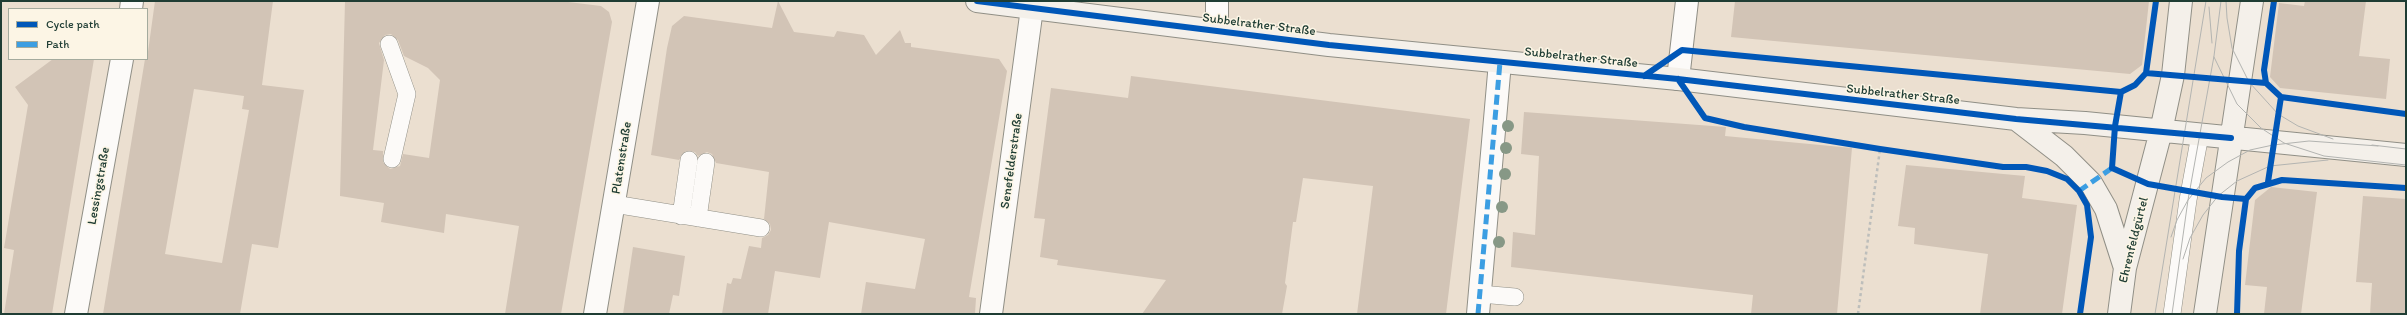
<!DOCTYPE html>
<html>
<head>
<meta charset="utf-8">
<style>
  body { margin:0 }
  #map { position:relative; width:2407px; height:315px; overflow:hidden; background:#ebdfd0; font-family:Itim,sans-serif }
  canvas { display:block }
  .frame { position:absolute; inset:0; border:2px solid #1f3d34; pointer-events:none }
  .legend { position:absolute; left:8px; top:8px; width:140px; height:52px; box-sizing:border-box; background:#fcf5e5; border:1px solid #a4ab9e; margin:0; padding:5px 7px; list-style:none; font-size:12px; color:#1f3d34 }
  .legend li { display:flex; align-items:center; gap:8px; height:20px }
  .legend b { width:20px; border:1px solid #a4ab9e }
</style>
</head>
<body>
<div id="map">
<canvas width="2407" height="315"></canvas>
<div class="frame"></div>
<ul class="legend">
<li><b style="height:5px;background:#0057b8"></b>Cycle path</li>
<li><b style="height:5px;background:#3c9ee2"></b>Path</li>
</ul>
</div>
<script>
const context = document.querySelector('canvas').getContext('2d');
context.lineJoin = 'round';
function fillPath(path, color) { context.fillStyle = color; context.fill(path, 'evenodd'); }
const shape = rows => new Path2D(rows.map(r => 'M' + r).join(''));
function strokePath(path, color, width, dash) { context.strokeStyle = color; context.lineWidth = width; context.lineCap = dash ? 'butt' : 'round'; context.setLineDash(dash || []); context.stroke(path); }
function drawText(font, color, halo, rows, align = 'center') {
  context.font = font + ' Itim,sans-serif'; context.lineWidth = 3; context.setLineDash([]); context.textBaseline = 'middle'; context.strokeStyle = halo; context.fillStyle = color; for (const [text, x, y, turn = 0] of rows) {
    context.save(); context.translate(x, y); context.rotate((+turn || 0) * Math.PI / 180); context.textAlign = isNaN(turn) ? turn : align; if (halo) context.strokeText(text, 0, 0); context.fillText(text, 0, 0); context.restore();
  }
}
const building = shape([
  [155,1,273,1,262,85,304,90,278,248,252,244,240,314,103,314,145,59,147,59],
  [194,89,244,96,242,109,249,110,222,263,165,254],
  [345,1,560,1,601,6,609,12,612,22,561,314,505,314,519,226,446,214,444,233,381,222,384,203,340,196],
  [391,34,398,40,404,56,428,68,440,80,429,158,403,154,400,166,390,169,383,162,383,151,373,150,384,60,379,43,385,35],
  [778,1,794,32,834,37,837,31,864,35,876,55,900,30,905,43,911,43,911,47,999,59,1007,71,969,297,976,298,975,314,861,314,866,282,915,289,925,239,829,222,820,278,775,271,768,314,722,314,727,283,731,284,733,278,741,279,749,246,761,248,762,238,768,235,771,230,770,224,764,219,769,172,716,163,712,154,707,152,698,156,695,152,686,151,679,160,651,155,667,48,672,26,684,16,772,28],
  [1735,1,2149,1,2142,65,2130,74,1731,37],
  [2305,1,2366,1,2359,56,2390,59,2386,99,2280,88,2270,77,2279,3,2304,6],
  [53,59,94,59,52,314,4,314,14,250,4,248,28,105,15,87],
  [1131,76,1470,119,1446,314,1357,314,1373,186,1303,178,1296,222,1293,222,1285,283,1287,286,1282,314,1142,314,1166,280,1057,265,1058,260,1040,257,1045,219,1034,218,1051,88,1128,98],
  [1524,112,1726,127,1725,136,1852,148,1837,314,1751,314,1753,295,1511,267,1513,232,1535,235,1539,156,1521,154],
  [1906,165,2025,176,2022,198,2077,205,2062,314,1980,314,1988,254,1914,244,1915,228,1898,226],
  [2271,187,2317,192,2301,314,2264,314,2267,287,2245,285,2255,200],
  [2363,196,2406,199,2406,314,2370,314,2372,283,2356,282],
  [633,247,685,256,679,296,673,295,669,314,623,314]
]);
const path = shape([
  [1858,314,1880,149]
]);
const lane = shape([
  [389,44,407,94,392,159],
  [614,204,761,228],
  [681,216,689,160],
  [698,218,706,162],
  [1480,294,1515,297],
  [2172,314,2188,200,2200,135]
]);
const street = shape([
  [1217,1,1217,31],
  [131,9,132,1],
  [1678,79,1687,1],
  [76,314,122,59],
  [595,314,648,1],
  [991,314,1032,8],
  [1478,314,1500,62]
]);
const secondary = shape([
  [977,1,1329,45,1678,79,2016,119,2085,123,2406,155],
  [2016,119,2064,156,2091,183,2106,209,2125,268],
  [2119,314,2125,268,2161,131,2173,75,2181,1],
  [2205,314,2252,1]
]);
const tram = shape([
  [2226,1,2227,18,2232,48,2249,82,2278,114,2298,126,2333,139],
  [2209,7,2212,43],
  [2214,57,2237,104,2261,128,2284,143,2324,156,2406,165],
  [2372,145,2406,149],
  [2171,237,2177,220,2188,200,2206,178,2228,162,2250,150,2273,145,2309,141,2378,146],
  [2183,259,2190,238,2203,215,2218,196,2237,181,2270,166,2328,160],
  [2155,314,2206,1],
  [2172,314,2188,200,2214,56,2221,1]
]);
const quiet = shape([
  [2079,191,2112,168],
  [1478,314,1500,62]
]);
const cycleway = shape([
  [977,1,1329,45,1678,79,2016,119,2231,138],
  [2146,73,2266,83],
  [1644,76,1682,50,2121,92,2135,85,2146,73,2156,1],
  [1678,79,1705,118,1744,127,1880,149,2003,167,2026,167,2047,171,2067,179,2079,191,2087,205,2091,237,2080,314],
  [2281,97,2406,114],
  [2112,168,2148,184,2222,197,2246,199],
  [2112,168,2115,126,2121,92],
  [2268,182,2281,97,2266,83,2264,70,2274,1],
  [2237,314,2239,251,2246,199,2255,188,2282,180,2406,188]
]);
const trees = [
  [1508,126],
  [1506,148],
  [1505,174],
  [1502,207],
  [1499,242]
];
const streetNames = [
  ["Subbelrather Straße",1259,25,7],
  ["Subbelrather Straße",1581,58,6],
  ["Subbelrather Straße",1903,95,6],
  ["Platenstraße",622,158,-81],
  ["Senefelderstraße",1012,161,-82],
  ["Lessingstraße",99,186,-80],
  ["Ehrenfeldgürtel",2134,240,-76]
];
fillPath(building, '#d2c4b6');
strokePath(lane, '#908f86', 18);
strokePath(street, '#908f86', 24);
strokePath(secondary, '#908f86', 24);
strokePath(path, '#bdbebb', 2.5, [3, 3]);
strokePath(lane, '#fcfaf8', 17);
strokePath(street, '#fcfaf8', 22);
strokePath(secondary, '#f4f0ea', 22);
strokePath(tram, '#b3b4b1', 1);
strokePath(quiet, '#3c9ee2', 5, [10, 5]);
strokePath(cycleway, '#0057b8', 6);
context.fillStyle = '#879886';
for (const [x, y] of trees) { context.beginPath(); context.arc(x, y, 6, 0, 2 * Math.PI); context.fill(); }
drawText('13px', '#1f3d34', '#fcf5e5', streetNames);
</script>
</body>
</html>
